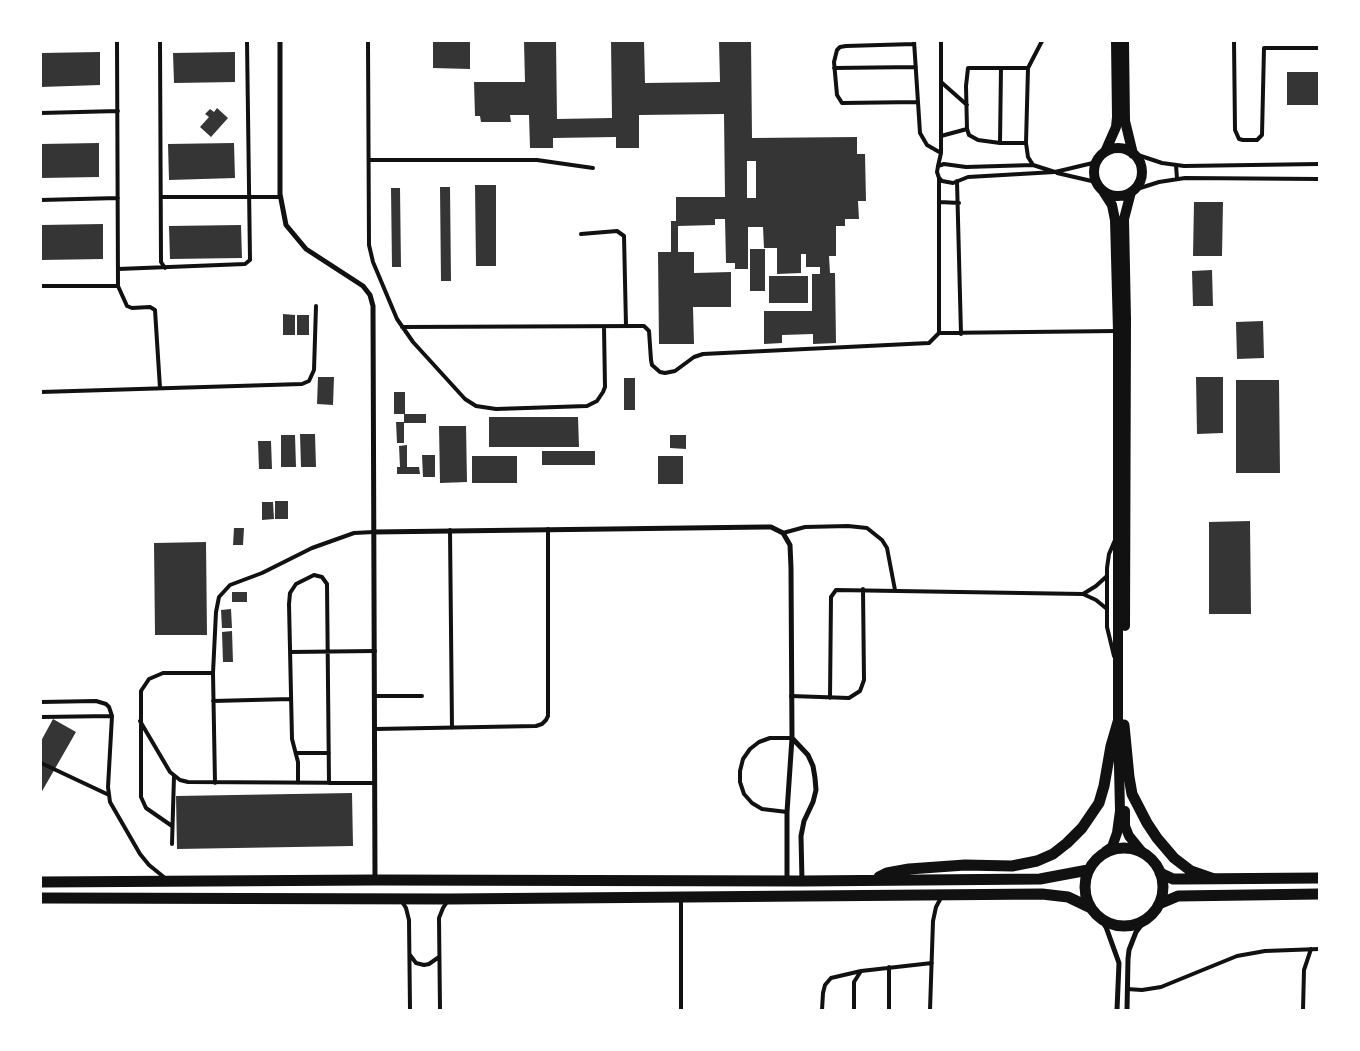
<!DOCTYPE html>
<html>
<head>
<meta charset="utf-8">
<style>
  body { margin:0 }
  #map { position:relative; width:1360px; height:1051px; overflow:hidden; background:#fff; font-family:"Archivo Narrow",sans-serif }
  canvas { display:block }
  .frame { position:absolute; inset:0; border:42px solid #fff; pointer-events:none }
</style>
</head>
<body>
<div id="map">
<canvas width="1360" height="1051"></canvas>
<div class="frame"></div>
</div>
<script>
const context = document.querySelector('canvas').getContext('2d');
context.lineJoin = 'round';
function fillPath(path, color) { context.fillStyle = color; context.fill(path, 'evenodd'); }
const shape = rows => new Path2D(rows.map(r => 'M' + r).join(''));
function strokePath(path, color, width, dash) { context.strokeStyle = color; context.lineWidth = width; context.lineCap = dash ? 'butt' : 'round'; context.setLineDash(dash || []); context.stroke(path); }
const building = shape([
  [524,41,556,41,557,119,612,118,611,41,644,41,645,83,720,82,719,41,751,41,752,138,857,137,857,154,865,154,866,201,858,201,859,219,845,219,845,226,836,226,836,256,829,256,830,273,835,273,836,343,813,344,813,334,782,335,782,343,764,344,764,311,812,311,812,274,820,274,820,267,806,267,806,254,801,254,801,273,777,274,777,248,764,248,763,227,748,227,748,269,735,269,735,263,726,263,725,219,715,219,715,225,678,226,678,252,694,252,694,273,731,272,731,307,693,307,694,344,659,344,658,252,671,252,671,221,676,221,676,197,725,197,724,114,639,115,639,148,616,148,616,137,553,138,553,148,530,148,529,115,510,115,511,122,481,122,480,116,475,116,474,82,525,82],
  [747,161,756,161,756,198,747,198],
  [433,42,470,42,470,69,433,68],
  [100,52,100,85,41,87,41,53],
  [235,52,235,82,174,83,173,53],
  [1287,72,1319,72,1319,105,1287,105],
  [217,108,228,118,211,137,200,127,209,117,205,114,210,109,214,112],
  [99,143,99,177,41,178,41,144],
  [234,143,235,178,169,180,168,144],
  [475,185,496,185,496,266,476,266],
  [440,187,450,187,451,281,441,281],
  [391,188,400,188,401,267,392,267],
  [1194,202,1223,202,1222,256,1193,256],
  [103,224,103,259,41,260,41,225],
  [241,225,242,258,170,259,169,226],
  [750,249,765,249,765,291,750,291],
  [1212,270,1213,306,1193,306,1192,271],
  [769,276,808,276,808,303,769,303],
  [283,314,295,315,295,335,283,335],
  [297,315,309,315,309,335,297,335],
  [1263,321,1264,358,1237,359,1236,322],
  [318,377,334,377,333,405,317,404],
  [1196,377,1223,377,1223,433,1197,434],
  [624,378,635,378,635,410,624,410],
  [1236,380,1279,380,1280,473,1236,473],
  [394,392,405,392,405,414,394,414],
  [404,414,426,414,426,423,404,423],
  [489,417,578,417,579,447,489,447],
  [396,422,404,422,404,443,397,443],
  [439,426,466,426,467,482,440,483],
  [300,434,315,434,316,467,301,467],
  [281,435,295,435,296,467,281,467],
  [670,435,686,435,686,449,670,448],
  [258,441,271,441,272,469,259,469],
  [407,445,407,467,419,467,420,474,397,474,397,467,400,467,399,446],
  [542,451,595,451,595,465,542,465],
  [422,455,435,455,435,477,423,477],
  [472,456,517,456,517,483,472,483],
  [658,456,683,456,683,484,658,484],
  [275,501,288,501,288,519,275,519],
  [262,502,273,502,274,519,262,520],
  [1250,521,1251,614,1209,614,1209,522],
  [234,528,244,528,243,545,233,545],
  [206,542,207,635,155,635,154,543],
  [232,592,247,592,247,602,232,602],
  [231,609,232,628,222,628,221,610],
  [232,631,233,662,223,662,222,632],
  [53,719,76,732,41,793,41,741],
  [352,793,353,846,177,849,176,796]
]);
const service = shape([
  [160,41,161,262,165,268],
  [368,41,369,245,373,262,397,319,413,342,465,399,476,406,496,409,587,406,597,401,603,392,605,387,604,327],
  [914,41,920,133,927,145,941,153],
  [1234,41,1235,130,1239,139,1243,140,1257,140,1262,135,1264,48,1319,48],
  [914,44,846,46,840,47,837,50,834,62,837,95,842,103,918,102],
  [834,68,916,67],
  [941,82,967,105],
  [41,113,118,111],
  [941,136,967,129],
  [1000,143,1001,68],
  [1026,143,1000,143,978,140,969,135,967,129,966,86,968,68,1028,68],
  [1135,154,1162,163,1184,166,1319,164],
  [369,160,537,160,593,168],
  [1033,165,966,167,944,164,938,166,937,172,939,178,942,181,953,183,968,177,1055,172,1033,165,1028,157,1026,143,1028,68,1042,41],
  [1176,165,1177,179],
  [938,166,941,153,941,41],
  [1055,172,1097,162],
  [1057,173,1096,182],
  [939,178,939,333],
  [957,181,961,334],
  [1134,190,1159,182,1185,178,1319,179],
  [161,197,281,197],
  [41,200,118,198],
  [940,202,959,203],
  [581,234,617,231,624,236,626,326],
  [118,269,245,264,250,260,247,41],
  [41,286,118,286,117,41],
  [118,286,127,306,132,308,150,307,155,310,160,388],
  [402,327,641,326,644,326,649,331,651,360,652,365,660,372,665,373,675,371,694,357,703,354,929,343,939,333,1117,331],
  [41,392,302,384,309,381,314,370,316,306],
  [450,530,452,728],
  [783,533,805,527,848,526,867,528,882,540,887,548,895,590],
  [1083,594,1096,586,1107,576],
  [290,652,375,651],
  [1114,656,1107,627,1107,568,1109,554,1115,540],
  [375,696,422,696],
  [791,696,849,698,860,691,864,680,863,589],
  [830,698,831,597,836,590,1083,594,1096,600,1107,609],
  [213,701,291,699],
  [41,702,96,701,106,704,109,707,112,716,108,787,110,802,140,854,149,865,165,878],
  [41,717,112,716],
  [140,721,170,772,180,780,188,782,375,783],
  [375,729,536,726,542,724,546,720,548,716,548,529],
  [297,753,329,753],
  [41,763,109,795],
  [215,783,213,673,216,612,219,597,230,585,262,573,312,548,354,533,374,532],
  [298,783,298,762,292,739,289,604,290,593,296,584,314,575,322,577,327,584,329,783],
  [787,812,762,809,752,803,744,794,740,782,740,771,743,759,750,749,759,742,770,738,792,738],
  [172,826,146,808,141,797,141,691,149,679,163,673,213,673],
  [172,844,174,776],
  [681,899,681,1010],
  [401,900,406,908,409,920,410,1010],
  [410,955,416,963,424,965,429,964,439,957],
  [889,967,889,1010],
  [1127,989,1142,990,1161,987,1237,956,1265,951,1319,949],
  [440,1010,439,918,443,908,447,902],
  [822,1010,823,993,825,985,831,978,861,971],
  [854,1010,854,982,861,971,932,963],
  [930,1010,933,921,936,907,942,896],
  [1303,1010,1304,970,1311,949]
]);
const minor = shape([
  [280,41,280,194,286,225,306,249,363,286,370,295,373,306,375,879],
  [374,532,765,527,771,527,783,533,790,545,791,568,792,738,787,812,787,880],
  [792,738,808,755,813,766,815,778,816,790,813,802,804,821,801,836,802,881],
  [1100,918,1106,927,1119,963,1117,1010],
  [1127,1010,1128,959,1129,950,1136,932,1145,920]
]);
const secondary = shape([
  [1124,41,1125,121,1133,154],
  '1094 172a24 24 0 1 1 48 0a24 24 0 1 1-48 0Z',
  [1105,152,1116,127,1117,117,1116,41],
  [1103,191,1112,205,1115,220,1118,331,1118,722,1120,811,1117,833,1112,847,1106,851],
  [1125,626,1126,319,1124,219,1131,192],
  [1125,811,1125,826,1129,836,1142,852]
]);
const primary = shape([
  [1124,725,1129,777,1132,794,1147,823,1157,838,1174,858,1191,871,1214,879],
  '1085 887a39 39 0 1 1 78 0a39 39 0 1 1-78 0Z',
  [1160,873,1173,879,1183,879,1319,878],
  [879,877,887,873,909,869,965,865,1012,866,1037,861,1053,854,1067,843,1082,828,1099,803,1104,786,1111,746,1118,722],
  [41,882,375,880,802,881,1040,879,1088,870],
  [41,898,450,899,1042,894,1068,897,1091,908],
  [1159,904,1178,896,1319,894]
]);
fillPath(building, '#353535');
strokePath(service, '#111', 4);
strokePath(minor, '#111', 5);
strokePath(secondary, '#111', 10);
strokePath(primary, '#111', 11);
</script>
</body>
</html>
